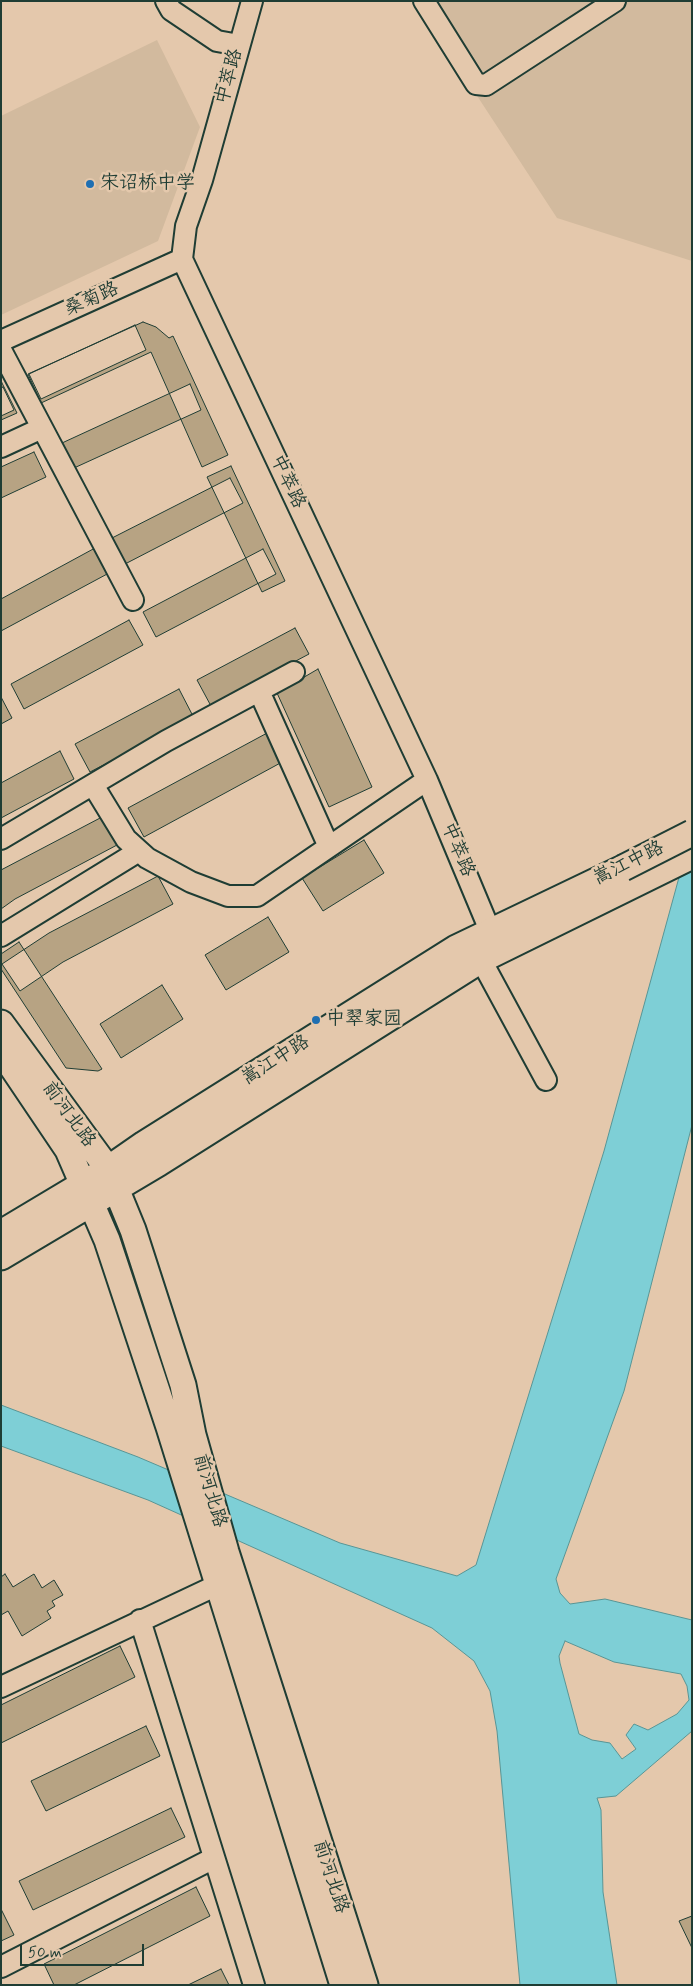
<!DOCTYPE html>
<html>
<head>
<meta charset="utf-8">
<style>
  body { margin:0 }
  #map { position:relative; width:693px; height:1986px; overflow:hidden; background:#e4c8ac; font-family:Mynerve,sans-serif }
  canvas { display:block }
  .frame { position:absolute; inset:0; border:2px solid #1f3d34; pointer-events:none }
  .scale { position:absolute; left:20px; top:1944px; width:124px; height:22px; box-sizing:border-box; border:2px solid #1f3d34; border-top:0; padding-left:6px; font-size:15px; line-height:18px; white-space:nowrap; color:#1f3d34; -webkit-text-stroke:4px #e4c8ac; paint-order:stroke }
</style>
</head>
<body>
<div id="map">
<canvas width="693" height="1986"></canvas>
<div class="frame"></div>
<div class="scale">50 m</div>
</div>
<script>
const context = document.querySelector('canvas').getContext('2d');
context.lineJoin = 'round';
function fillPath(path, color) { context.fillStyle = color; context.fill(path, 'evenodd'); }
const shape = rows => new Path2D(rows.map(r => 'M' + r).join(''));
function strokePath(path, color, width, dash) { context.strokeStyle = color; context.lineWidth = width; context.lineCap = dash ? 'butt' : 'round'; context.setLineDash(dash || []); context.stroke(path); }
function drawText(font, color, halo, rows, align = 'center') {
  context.font = font + ' Mynerve,"LXGW WenKai TC",sans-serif'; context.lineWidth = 5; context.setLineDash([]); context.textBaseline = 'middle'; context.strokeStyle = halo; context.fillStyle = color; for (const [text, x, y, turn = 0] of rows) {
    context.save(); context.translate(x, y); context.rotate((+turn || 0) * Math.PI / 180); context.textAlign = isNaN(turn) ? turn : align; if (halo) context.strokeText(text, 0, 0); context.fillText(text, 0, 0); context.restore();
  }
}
const built = shape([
  [415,1,692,1,692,261,557,218],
  [157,40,200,127,158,241,1,315,1,116]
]);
const water = shape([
  [692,830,692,1125,624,1391,556,1579,560,1593,570,1604,605,1599,692,1620,692,1731,616,1796,597,1798,601,1810,603,1892,617,1985,520,1985,497,1731,490,1691,474,1661,432,1628,148,1500,1,1446,1,1405,138,1457,340,1543,457,1576,476,1565,604,1151,692,830],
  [565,1641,614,1662,681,1674,687,1686,689,1700,677,1714,648,1730,634,1724,626,1735,636,1749,622,1759,610,1743,592,1740,579,1734,560,1663,559,1656,565,1641]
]);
const building = shape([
  [143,322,156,327,169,338,173,336,228,455,202,467,151,352,41,403,28,374,143,322],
  [135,325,146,350,41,399,29,374,135,325],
  [2,383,17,413,1,420,1,384,2,383],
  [190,384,201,410,74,468,62,443,190,384],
  [3,387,14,410,1,416,1,388,3,387],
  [34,452,46,477,1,498,1,467,34,452],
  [231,466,285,581,262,592,207,477,231,466],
  [230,478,243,503,125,564,112,538,230,478],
  [95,548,109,573,1,631,1,599,95,548],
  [263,549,276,574,156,637,143,612,263,549],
  [129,620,143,645,24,709,11,684,129,620],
  [295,628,309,654,211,706,197,680,295,628],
  [318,669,372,787,329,807,277,693,318,669],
  [179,689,194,718,90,772,75,744,179,689],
  [1,697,12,718,1,724,1,697],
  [269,732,284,761,144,837,128,808,269,732],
  [60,751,74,779,1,818,1,783,60,751],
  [102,817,117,845,15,899,1,909,1,870,102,817],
  [364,840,384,873,323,911,302,878,364,840],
  [158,876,173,904,63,962,20,991,2,964,49,933,158,876],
  [268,917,289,952,226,990,205,955,268,917],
  [19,942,102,1069,98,1071,66,1068,1,969,1,954,19,942],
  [162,985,183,1019,121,1058,100,1024,162,985],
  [5,1574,13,1587,34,1574,42,1588,54,1580,63,1595,52,1601,55,1606,47,1611,51,1618,22,1636,8,1611,1,1615,1,1577,5,1574],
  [120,1646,135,1677,1,1743,1,1705,120,1646],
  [146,1726,160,1756,46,1811,31,1781,146,1726],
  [171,1808,185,1837,33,1910,19,1881,171,1808],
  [196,1887,210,1916,74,1985,54,1985,44,1964,196,1887],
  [1,1909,14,1935,1,1941,1,1909],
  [692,1916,692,1948,679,1921,692,1916],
  [221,1969,229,1985,188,1985,221,1969]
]);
const minor = shape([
  [166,1,171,10,217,41,239,45],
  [252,1,202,180,186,226,182,259,427,780,496,945],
  [424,1,476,84,486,85,615,1],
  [1,341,182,259],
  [1,350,133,600],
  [1,447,42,428],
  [259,691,329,847],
  [93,785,126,839,147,858,191,882,228,896,257,896,427,780],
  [1,839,166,741,294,672],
  [1,936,139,851],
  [481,960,546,1080],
  [140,1620,254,1985],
  [1,1687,230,1579],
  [1,1967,214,1858]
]);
const major = shape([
  [1,1023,108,1169,133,1230,183,1385,193,1435,226,1552,365,1985],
  [2,1052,68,1150,107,1240,169,1427,343,1985],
  [1,1233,108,1169,144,1144,456,948,623,868],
  [1,1257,159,1163,481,960,692,856]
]);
const majorBridge = shape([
  [623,868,692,833]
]);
const markers = [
  [90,184,5,"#1f6fb2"],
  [316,1020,5,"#1f6fb2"]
];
const streetNames = [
  ["中萃路",230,77,-75],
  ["桑菊路",92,300,-24],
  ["中萃路",287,482,65],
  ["中萃路",457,850,67],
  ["嵩江中路",629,864,-26],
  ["嵩江中路",276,1061,-32],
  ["前河北路",68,1115,54],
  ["前河北路",209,1491,74],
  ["前河北路",330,1877,72]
];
const poiNames = [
  ["宋诏桥中学",100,184],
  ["中翠家园",326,1020]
];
fillPath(built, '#d2ba9e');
fillPath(water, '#7ecfd6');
strokePath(water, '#589595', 1);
fillPath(building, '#b7a383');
strokePath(building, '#1f3d34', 1);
strokePath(minor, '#1f3d34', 24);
strokePath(major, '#1f3d34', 29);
strokePath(minor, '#e4c8ac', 20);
strokePath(major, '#e4c8ac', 25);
strokePath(majorBridge, '#1f3d34', 29, []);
strokePath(majorBridge, '#e4c8ac', 25);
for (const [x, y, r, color] of markers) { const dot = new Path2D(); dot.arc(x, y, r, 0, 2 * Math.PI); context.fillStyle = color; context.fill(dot); strokePath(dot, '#e4c8ac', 2); }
drawText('19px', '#1f3d34', '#e4c8ac', streetNames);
drawText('19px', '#1f3d34', '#e4c8ac', poiNames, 'left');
</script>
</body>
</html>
